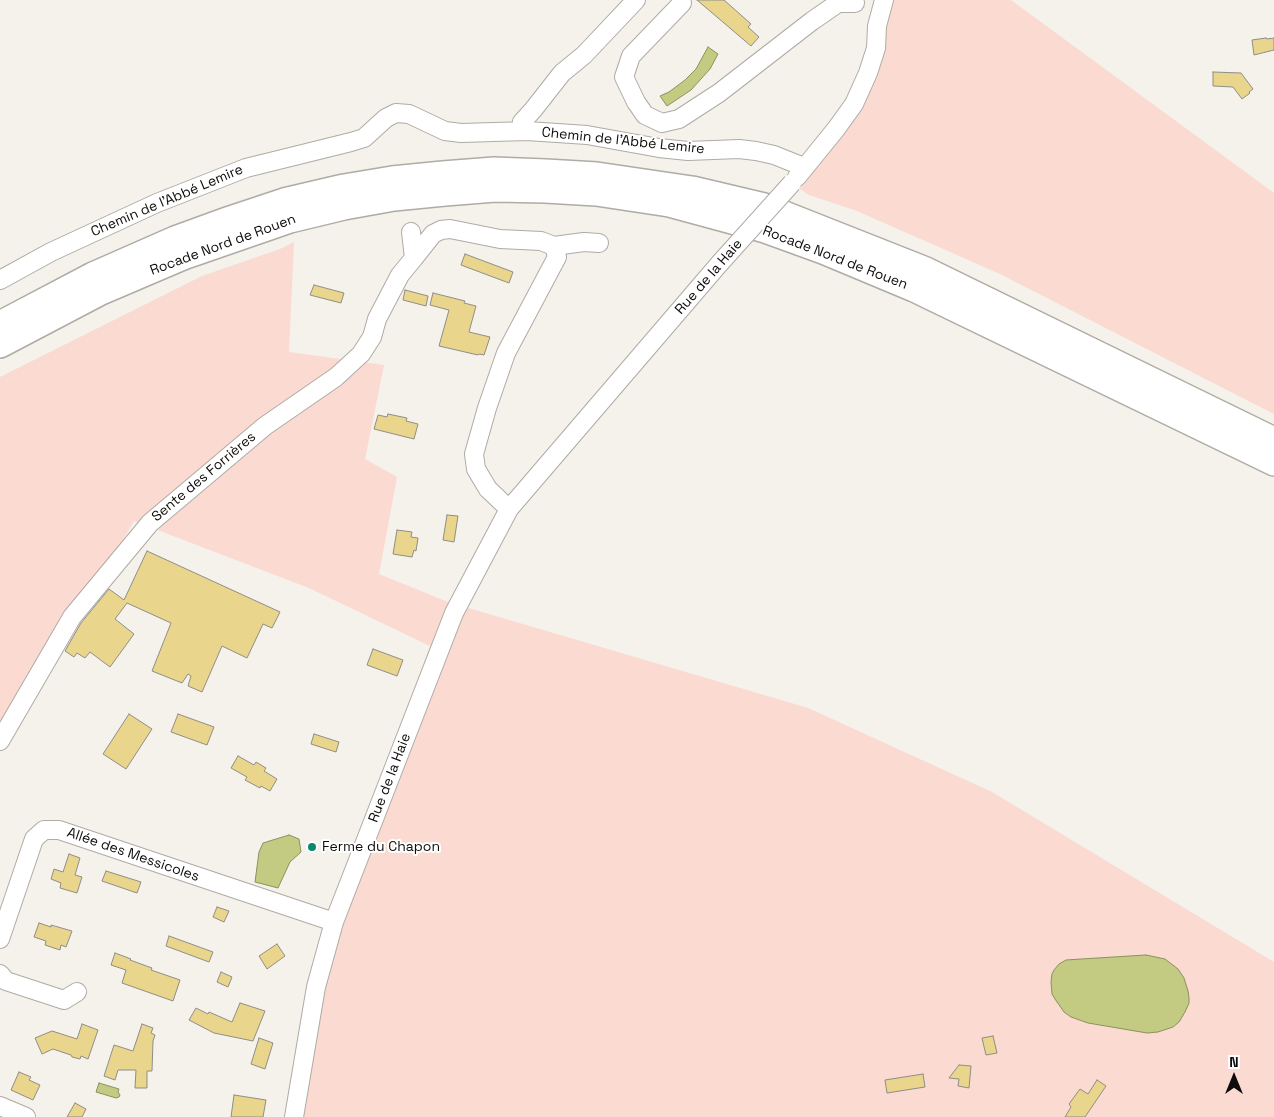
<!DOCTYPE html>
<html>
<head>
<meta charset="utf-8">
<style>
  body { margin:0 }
  #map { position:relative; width:1274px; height:1117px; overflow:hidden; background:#f5f1eb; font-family:"Space Grotesk",sans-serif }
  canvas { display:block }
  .north { position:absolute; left:1209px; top:1052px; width:50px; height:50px; -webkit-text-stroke:4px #fff; paint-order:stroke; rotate:0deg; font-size:14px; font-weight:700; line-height:20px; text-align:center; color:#0e0d0b }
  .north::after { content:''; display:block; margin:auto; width:18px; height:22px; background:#0e0d0b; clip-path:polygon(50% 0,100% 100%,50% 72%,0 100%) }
</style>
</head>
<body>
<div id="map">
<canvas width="1274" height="1117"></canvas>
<div class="north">N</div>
</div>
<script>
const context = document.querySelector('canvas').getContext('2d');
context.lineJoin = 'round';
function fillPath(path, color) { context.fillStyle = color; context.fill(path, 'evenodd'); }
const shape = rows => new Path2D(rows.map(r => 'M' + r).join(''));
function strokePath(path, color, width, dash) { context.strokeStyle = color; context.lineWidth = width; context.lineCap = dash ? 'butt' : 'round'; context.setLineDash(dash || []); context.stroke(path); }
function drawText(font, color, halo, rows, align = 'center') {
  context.font = font + ' "Space Grotesk",sans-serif'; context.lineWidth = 4; context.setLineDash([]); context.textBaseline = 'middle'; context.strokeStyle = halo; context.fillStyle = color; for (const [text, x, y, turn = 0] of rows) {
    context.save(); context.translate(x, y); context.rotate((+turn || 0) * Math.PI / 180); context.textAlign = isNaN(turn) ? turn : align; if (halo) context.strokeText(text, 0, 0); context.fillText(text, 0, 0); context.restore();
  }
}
const green = shape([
  [892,0,1011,0,1274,193,1274,414,1000,274,857,211,809,195,789,182,846,109],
  [294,242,289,352,384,365,365,459,397,477,379,574,448,602,808,708,992,792,1274,962,1274,1117,302,1117,331,910,430,646,309,588,134,521,0,747,0,377,202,276,280,249]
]);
const water = shape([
  [708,47,718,54,710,69,691,90,667,106,660,96,669,92,685,80,696,69,708,47],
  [289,835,299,839,301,852,290,862,278,888,255,882,259,852,263,843,289,835],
  [1146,955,1165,959,1178,969,1184,978,1188,991,1189,998,1189,1003,1185,1012,1179,1022,1173,1027,1158,1032,1147,1033,1088,1023,1071,1017,1064,1012,1055,999,1052,994,1051,982,1052,974,1054,970,1059,964,1066,960,1081,959,1146,955],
  [99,1083,119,1089,118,1092,120,1095,119,1097,116,1098,96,1092,99,1083]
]);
const building = shape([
  [697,0,724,0,751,24,748,27,759,37,751,46,697,0],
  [1266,38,1267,39,1274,38,1274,50,1254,55,1252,40,1266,38],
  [1213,72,1241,73,1253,89,1249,92,1250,93,1242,99,1233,87,1213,86,1213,72],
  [465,254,513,272,509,283,461,265,465,254],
  [314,285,344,293,341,303,310,295,314,285],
  [405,290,428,296,426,306,403,300,405,290],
  [433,293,465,301,464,303,476,306,469,332,490,337,484,355,479,354,478,355,439,346,449,310,430,305,433,293],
  [388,414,407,418,406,421,418,424,414,439,374,429,378,415,387,417,388,414],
  [447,515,458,516,454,542,443,540,447,515],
  [397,530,412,532,411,537,418,538,416,551,414,550,412,557,393,554,397,530],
  [147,551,280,612,272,628,263,624,247,658,222,646,202,692,188,686,191,676,188,674,182,683,152,671,171,623,127,603,115,619,134,634,110,667,90,652,85,658,77,653,74,657,65,651,81,623,109,589,124,600,147,551],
  [373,649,403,660,397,676,367,665,373,649],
  [129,714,152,729,126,769,103,754,129,714],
  [178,714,214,727,207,745,171,732,178,714],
  [314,734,339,742,336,752,311,744,314,734],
  [238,756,254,765,256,762,266,768,264,771,277,779,270,791,261,786,260,788,245,780,247,777,231,768,238,756],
  [69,854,80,858,75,875,82,877,77,893,60,888,61,883,51,879,54,869,63,872,69,854],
  [106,871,141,882,137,893,102,881,106,871],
  [217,907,229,911,224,922,213,917,217,907],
  [39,923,51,927,51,925,72,931,66,947,61,945,60,950,45,945,46,941,34,937,39,923],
  [169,936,213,952,209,962,166,946,169,936],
  [277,944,285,956,267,969,259,956,277,944],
  [115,953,131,959,130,960,152,968,151,970,180,980,173,1001,122,983,126,970,111,965,115,953],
  [221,972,232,977,228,987,217,982,221,972],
  [240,1003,265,1011,253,1041,214,1033,189,1020,196,1008,208,1014,209,1012,232,1022,240,1003],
  [82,1024,98,1030,88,1059,81,1056,80,1059,72,1057,71,1055,53,1049,42,1054,35,1038,52,1031,77,1039,82,1024],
  [142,1024,153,1028,151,1033,155,1035,153,1041,152,1071,147,1071,147,1088,135,1088,136,1070,118,1070,115,1080,104,1076,114,1045,133,1051,142,1024],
  [993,1036,997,1053,986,1055,982,1038,993,1036],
  [259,1038,273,1043,265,1069,251,1064,259,1038],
  [959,1065,971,1066,969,1088,958,1086,959,1079,949,1078,959,1065],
  [19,1072,31,1077,29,1080,40,1085,33,1100,11,1090,19,1072],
  [923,1074,925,1087,887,1093,885,1080,923,1074],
  [1097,1080,1106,1086,1085,1117,1065,1117,1071,1107,1069,1104,1080,1089,1088,1094,1097,1080],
  [234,1095,266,1100,263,1117,231,1117,234,1095],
  [75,1103,86,1109,82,1117,67,1117,75,1103]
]);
const minor = shape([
  [682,3,631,56,624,77,636,102,645,115,662,123,679,119,719,93,812,21,838,3,855,3],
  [527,131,522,122,533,110,562,73,584,55,636,0],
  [797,177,836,129,854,104,868,73,876,48,877,26,884,0],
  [554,246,584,242,599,243],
  [414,258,433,234,441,230,450,229,500,239,541,241,554,246,557,257,506,353,487,408,474,454,476,469,488,489,509,509],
  [0,280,51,252,157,203,246,168,351,142,364,138,386,118,396,113,409,114,445,131,461,133,527,131,587,135,659,148,688,151,739,149,756,151,774,155,804,167],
  [0,741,72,617,150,523,265,426,336,377,361,354,372,337,377,319,400,275,414,258,411,232],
  [0,939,34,839,44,830,59,830,334,922],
  [0,974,6,981,64,1000,77,992],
  [0,1106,26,1117],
  [294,1117,316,987,334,922,454,613,509,509,720,263]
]);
const highway = shape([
  [0,324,93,275,175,239,230,219,284,201,344,187,392,179,443,174,494,170,546,172,597,175,692,189,764,206,926,270,1274,440],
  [0,345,101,292,183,257,290,220,344,207,394,198,445,193,495,189,545,190,596,193,669,204,765,230,823,251,914,289,1274,463]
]);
const minorBridge = shape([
  [720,263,792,183]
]);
const markers = [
  [312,847,5,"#078a6e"]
];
const streetNames = [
  ["Chemin de l'Abbé Lemire",623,141,6],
  ["Chemin de l'Abbé Lemire",167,201,-23],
  ["Rocade Nord de Rouen",223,245,-20],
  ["Rocade Nord de Rouen",835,258,21],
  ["Rue de la Haie",709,277,-49],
  ["Sente des Forrières",204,477,-40],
  ["Rue de la Haie",390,778,-69],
  ["Allée des Messicoles",133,855,19]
];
const poiNames = [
  ["Ferme du Chapon",322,847]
];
fillPath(green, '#fadad1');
fillPath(water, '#c3ca82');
strokePath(water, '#8d915e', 1);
fillPath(building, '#ead58c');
strokePath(building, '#8f8d87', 1);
strokePath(minor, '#afaba5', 20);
strokePath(highway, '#afaba5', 28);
strokePath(minor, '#fff', 18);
strokePath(highway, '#fff', 25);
strokePath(minorBridge, '#afaba5', 20, []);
strokePath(minorBridge, '#fff', 18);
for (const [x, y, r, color] of markers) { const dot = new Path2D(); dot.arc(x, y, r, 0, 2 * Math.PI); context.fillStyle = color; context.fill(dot); strokePath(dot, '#fff', 2); }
drawText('14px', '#0e0d0b', '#fff', streetNames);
drawText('14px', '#0e0d0b', '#fff', poiNames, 'left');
</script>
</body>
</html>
